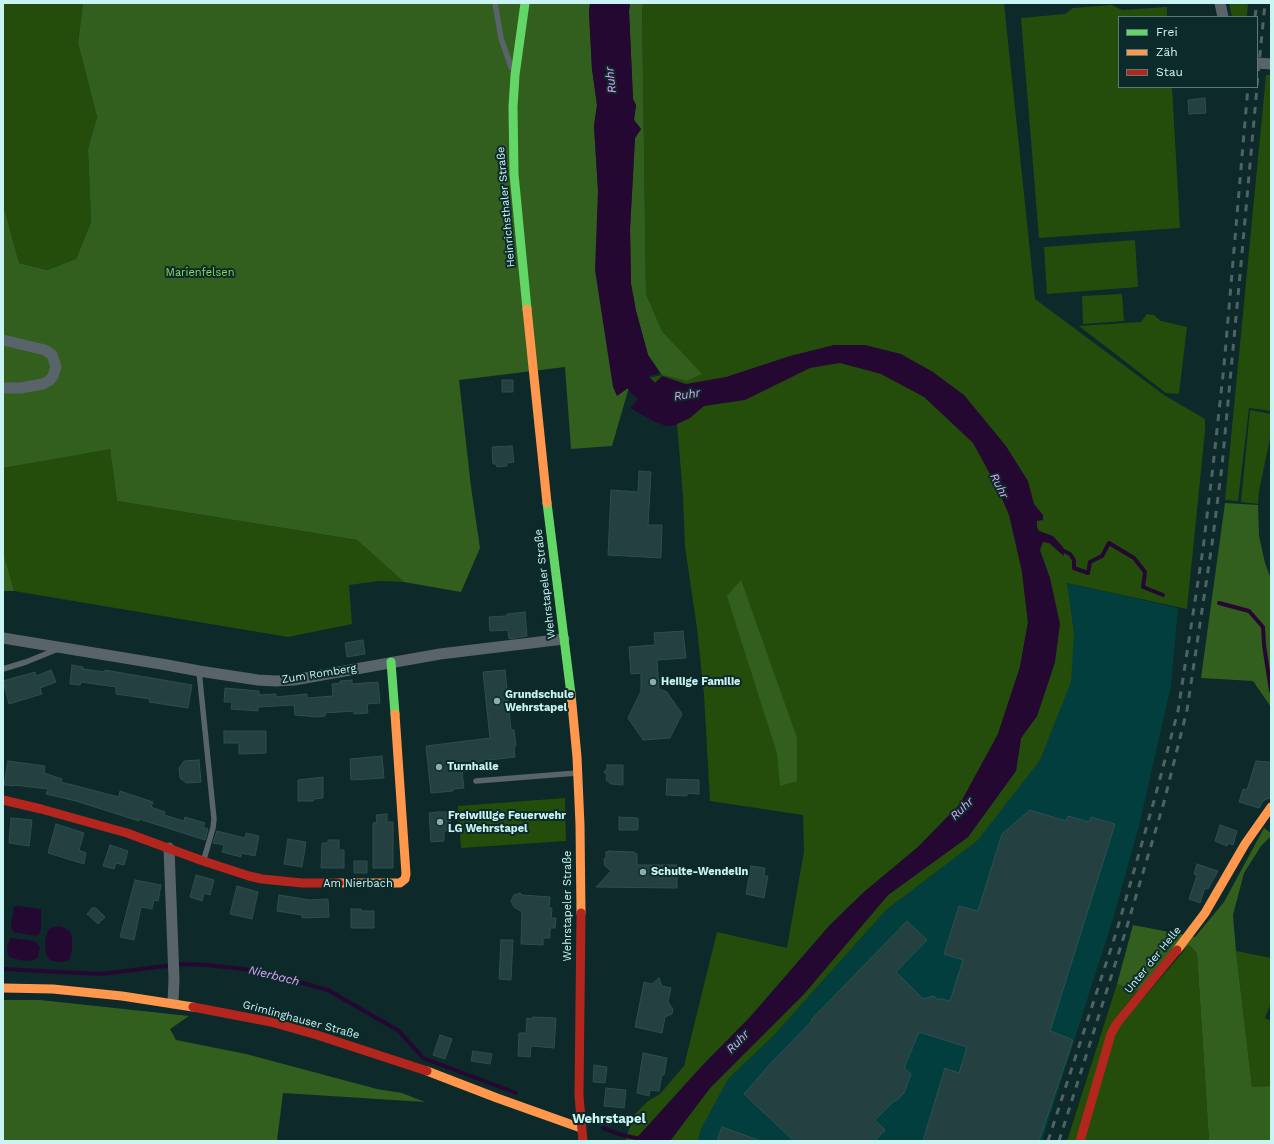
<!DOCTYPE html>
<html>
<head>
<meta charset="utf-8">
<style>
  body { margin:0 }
  #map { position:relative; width:1274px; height:1144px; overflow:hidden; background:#0d2929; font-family:"Work Sans",sans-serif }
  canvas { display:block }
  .frame { position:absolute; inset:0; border:4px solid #caf4f3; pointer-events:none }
  .legend { position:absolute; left:1118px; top:16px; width:140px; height:72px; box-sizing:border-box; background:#0d2a2a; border:1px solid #597b7a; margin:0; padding:5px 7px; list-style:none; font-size:12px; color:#caf4f3 }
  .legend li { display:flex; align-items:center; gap:8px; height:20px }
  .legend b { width:20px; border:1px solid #597b7a }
</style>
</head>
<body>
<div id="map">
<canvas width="1274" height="1144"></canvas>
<div class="frame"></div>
<ul class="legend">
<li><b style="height:5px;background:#63d668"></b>Frei</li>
<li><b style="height:5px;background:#ff974d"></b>Zäh</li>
<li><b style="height:5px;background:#b3261e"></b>Stau</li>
</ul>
</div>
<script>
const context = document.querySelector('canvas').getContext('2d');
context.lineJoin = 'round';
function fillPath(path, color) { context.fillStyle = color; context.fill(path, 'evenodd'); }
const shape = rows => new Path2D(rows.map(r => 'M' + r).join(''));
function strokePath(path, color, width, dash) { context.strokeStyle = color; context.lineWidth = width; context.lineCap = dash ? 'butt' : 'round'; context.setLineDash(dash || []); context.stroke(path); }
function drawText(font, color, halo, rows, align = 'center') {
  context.font = font + ' "Work Sans",sans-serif'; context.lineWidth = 4; context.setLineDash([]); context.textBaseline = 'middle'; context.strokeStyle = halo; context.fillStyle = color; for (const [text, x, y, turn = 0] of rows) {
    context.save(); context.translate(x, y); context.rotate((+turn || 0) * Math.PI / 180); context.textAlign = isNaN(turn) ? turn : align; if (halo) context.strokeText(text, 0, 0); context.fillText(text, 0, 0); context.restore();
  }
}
const built = shape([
  [1067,583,1178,608,1171,686,1139,826,1113,919,1042,1141,698,1141,701,1129,728,1079,774,1035,886,910,977,841,1074,633]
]);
const green = shape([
  [3,3,83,3,78,43,97,117,88,149,91,222,76,259,47,270,19,263,6,215,3,208],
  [644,3,1004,3,1035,299,1164,395,1205,419,1205,431,1187,609,1067,583,1074,633,1071,682,1040,760,977,841,886,910,774,1035,728,1079,701,1129,698,1141,670,1141,710,1088,804,994,888,895,968,837,1016,771,1021,738,1037,716,1055,662,1022,572,1028,622,1020,667,998,734,960,804,918,847,864,892,829,926,751,1016,701,1067,634,1141,625,1141,634,1115,648,1101,660,1094,684,1066,717,932,787,948,804,851,803,815,710,801,704,695,697,628,685,547,683,497,675,398,644,379,662,375,687,381,701,374,662,331,646,294,642,6],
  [1229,3,1248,3,1247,17,1232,17],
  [1112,5,1122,10,1167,7,1167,17,1119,17,1119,87,1172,87,1180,228,1039,238,1021,18,1065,14,1073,8],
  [1266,75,1271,75,1271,411,1249,408,1238,501,1225,500],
  [1135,240,1138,287,1047,294,1044,247],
  [1122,294,1124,321,1083,324,1082,296],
  [1147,314,1154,315,1161,321,1187,327,1179,394,1166,393,1079,326,1141,322],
  [1250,410,1271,414,1271,434,1259,491,1258,504,1241,502],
  [110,448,117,501,357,540,404,582,380,581,349,585,352,624,288,637,14,591,3,551,3,468],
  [565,798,566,841,461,848,458,806],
  [1189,945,1197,953,1209,1141,1083,1141,1117,1029],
  [1236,951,1271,958,1271,1003,1265,1018,1271,1021,1271,1086,1252,1088],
  [1117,984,1137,991,1113,1021,1077,1141,1067,1141]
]);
const forest = shape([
  [83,3,590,3,589,12,592,69,597,105,594,126,598,190,618,395,629,387,612,446,571,449,565,367,459,380,471,487,480,548,461,592,404,582,357,540,117,501,110,449,3,468,3,208,6,215,19,263,47,270,76,259,91,222,88,149,97,117,78,43],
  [630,3,644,3,642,7,646,294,662,331,702,374,687,381,662,375,648,355,636,311,631,284,630,229,635,138,641,129,634,120,636,105,633,99,629,11],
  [1225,503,1258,505,1259,536,1265,563,1271,579,1271,707,1253,681,1201,678],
  [3,551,14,591,3,591],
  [741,580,797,738,797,781,780,786,777,753,727,596],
  [1264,828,1271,833,1271,836,1261,846,1244,873,1233,915,1236,951,1252,1087,1271,1086,1271,1141,1209,1141,1197,953,1189,945,1137,991,1117,984,1133,925,1195,937,1224,902],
  [3,1000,40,1000,189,1016,170,1029,176,1040,246,1054,377,1089,402,1093,425,1102,283,1093,277,1141,3,1141]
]);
const water = shape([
  [590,3,630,3,629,11,633,99,636,105,634,120,641,129,635,138,630,229,631,284,636,311,648,355,660,373,642,378,617,396,613,387,595,270,598,190,594,126,597,105,592,69,589,12],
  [834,345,865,345,901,354,933,372,964,395,1006,446,1028,481,1034,504,1043,515,1043,520,1037,521,1037,527,1039,531,1053,536,1063,547,1064,556,1049,543,1043,542,1040,550,1050,578,1060,624,1055,662,1037,716,1021,738,1016,771,968,837,888,895,804,994,710,1088,670,1141,634,1141,701,1067,751,1016,829,926,864,892,918,847,960,804,998,734,1020,667,1028,622,1022,572,1009,515,997,487,973,443,924,397,881,374,840,363,810,368,745,400,704,406,690,418,675,425,667,426,655,422,630,408,662,376,686,384,726,377,790,356],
  [16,906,41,909,41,930,39,934,36,936,31,935,14,932,12,929,11,925,14,907],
  [59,926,65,928,70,932,72,937,72,950,70,958,68,961,57,962,50,960,46,954,45,944,46,936,49,929,54,927],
  [11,938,35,941,40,947,38,957,36,959,28,961,15,959,9,957,7,952,7,946,9,941]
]);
const stream = shape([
  [1060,549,1070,554,1074,560,1074,568,1088,573,1090,562,1102,556,1109,543,1134,558,1145,572,1143,587,1163,595],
  [1219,603,1249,611,1263,627,1264,645,1271,691],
  [3,969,102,974,181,964,207,965,244,969,288,979,328,990,399,1031,423,1058,516,1093],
  [603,1128,622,1135,641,1139]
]);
const river = shape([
  [628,350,633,368,639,384,651,395,669,399,678,397]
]);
const building = shape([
  [1205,98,1206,113,1189,114,1188,100,1205,98],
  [502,380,513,380,513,392,502,392,502,380],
  [512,446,514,462,507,463,507,466,497,467,496,464,493,464,492,447,512,446],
  [639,471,651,472,648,525,662,525,661,558,608,555,611,490,638,492,639,471],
  [525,612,527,636,509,639,508,630,490,631,489,617,507,616,507,614,525,612],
  [683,631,686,658,657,660,659,689,667,692,682,714,670,738,643,740,628,718,641,691,641,673,631,674,629,647,655,645,654,633,683,631],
  [363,640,365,654,347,657,345,643,363,640],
  [72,665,83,667,83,669,105,672,105,670,192,685,188,708,149,702,150,699,116,694,116,687,81,682,80,685,70,684,72,665],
  [51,670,56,682,40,688,42,694,9,704,3,681,35,672,36,676,51,670],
  [505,670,511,730,514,730,516,746,514,747,515,757,482,761,483,770,462,772,464,788,453,789,453,791,431,793,426,746,490,738,483,672,505,670],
  [352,680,352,684,378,682,380,703,367,704,368,713,354,714,354,711,325,713,325,716,317,717,295,715,294,705,258,707,258,711,231,709,232,702,224,702,225,688,259,691,259,695,276,694,276,697,307,694,307,698,333,696,332,684,340,683,340,681,352,680],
  [224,731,266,731,266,753,239,754,239,743,224,743,224,731],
  [382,756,384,778,351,780,350,759,382,756],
  [199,760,201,782,186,783,180,778,179,768,184,761,199,760],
  [8,761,45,766,44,773,62,779,61,782,119,797,120,791,153,802,151,807,165,812,164,815,184,821,185,817,205,823,203,827,208,829,205,840,139,819,139,821,76,801,46,794,48,789,14,785,14,786,4,785,8,761],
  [1256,761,1271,762,1271,798,1267,799,1263,801,1259,808,1239,802,1243,789,1247,790,1256,761],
  [607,765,623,765,623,785,611,784,606,780,607,775,604,772,607,769,607,765],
  [323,777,323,798,314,799,313,801,298,801,298,780,323,777],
  [667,779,699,780,699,794,687,793,687,796,666,795,667,779],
  [1030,810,1066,821,1068,816,1089,822,1091,817,1115,824,1050,1031,1071,1039,1071,1040,1073,1040,1039,1141,923,1141,945,1068,959,1073,967,1047,919,1032,904,1068,911,1074,904,1093,896,1101,895,1100,875,1120,885,1130,875,1141,794,1141,744,1094,772,1062,812,1021,811,1020,907,921,927,940,896,972,923,999,934,996,937,999,942,999,950,1001,963,960,944,954,959,906,978,911,1002,834,1030,810],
  [439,812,450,812,451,831,444,831,444,841,431,842,429,813,439,812],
  [387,814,387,822,393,822,393,868,373,868,373,823,377,822,376,815,387,814],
  [619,817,638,818,638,830,619,830,619,817],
  [11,818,32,820,29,846,9,843,11,818],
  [56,824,84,833,79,850,86,853,84,864,48,853,56,824],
  [1220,825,1237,831,1233,845,1228,843,1227,846,1215,841,1220,825],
  [217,831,245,838,246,833,259,836,255,856,241,853,241,857,222,852,224,845,213,843,217,831],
  [288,839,306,842,302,867,284,864,288,839],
  [328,840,339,840,339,850,344,850,344,868,321,868,322,843,328,843,328,840],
  [110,845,128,851,124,865,116,863,114,869,103,866,110,845],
  [608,851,633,852,637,854,637,865,677,865,677,888,596,887,611,871,605,866,604,859,606,858,606,852,608,852,608,851],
  [354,861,367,861,367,873,354,873,354,861],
  [1197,864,1218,871,1208,889,1205,888,1200,903,1189,899,1197,875,1194,874,1197,864],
  [751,866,765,868,764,876,768,876,764,898,746,894,751,866],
  [196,875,214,880,210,895,204,893,202,901,190,897,196,875],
  [135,880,161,885,158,901,154,900,152,909,141,907,134,940,120,937,135,880],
  [237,886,258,892,252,919,230,914,237,886],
  [520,893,522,895,550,897,549,908,552,908,551,918,556,918,555,928,550,928,550,938,543,938,543,945,521,944,522,912,514,907,511,901,514,895,520,893],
  [279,895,310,900,328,899,329,917,302,918,302,915,277,911,279,895],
  [92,908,96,908,105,917,98,924,87,914,92,908],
  [351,909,361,909,361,911,374,911,374,928,351,928,351,909],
  [501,940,513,940,511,980,499,979,501,940],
  [659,978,662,986,671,988,668,1002,673,1009,672,1014,665,1017,662,1033,635,1027,644,982,652,984,659,978],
  [533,1017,556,1018,554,1048,531,1046,530,1057,518,1056,519,1033,526,1033,527,1018,533,1019,533,1017],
  [440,1035,452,1039,445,1059,433,1055,440,1035],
  [473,1051,492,1054,490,1064,471,1061,473,1051],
  [643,1053,667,1058,664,1075,662,1075,659,1091,650,1090,649,1096,637,1093,643,1053],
  [594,1065,607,1067,605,1083,593,1082,594,1065],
  [606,1088,626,1090,624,1108,604,1106,606,1088],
  [722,1127,758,1140,757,1141,717,1141,722,1127]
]);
const lane = shape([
  [495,3,501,38,511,67],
  [3,669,26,662,58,649],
  [199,671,214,819,213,828,204,859],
  [476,781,577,773]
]);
const street = shape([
  [1220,3,1223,17],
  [1257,63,1271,64],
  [3,340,45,350,52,355,56,367,53,376,50,380,43,384,20,388,3,388],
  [3,638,167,665,199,671,258,680,275,681,294,680,440,654,564,639],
  [169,848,174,979,173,1003]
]);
const fast = shape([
  [525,3,515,75,513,107,514,174,527,309],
  [547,503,571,694],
  [391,662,395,714]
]);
const slow = shape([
  [527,309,547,503],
  [571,694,577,757,580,825,581,913],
  [339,883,400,883,405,879,406,874,395,714],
  [1177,950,1205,913,1245,844,1271,807],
  [3,988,53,989,122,996,193,1007],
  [427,1071,497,1098,581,1128]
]);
const jam = shape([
  [3,800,41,809,127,833,203,861,249,876,262,879,302,883,339,883],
  [581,913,579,1096,583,1141],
  [193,1007,271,1022,317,1035,427,1071],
  [1080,1141,1111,1034,1117,1023,1177,950]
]);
const rail = shape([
  [1255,17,1257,3],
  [1257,85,1265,3],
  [1048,1141,1117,930,1154,801,1178,711,1203,549,1213,466,1224,366,1248,87],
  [1059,1141,1125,933,1164,802,1187,710,1212,544,1222,466,1241,264,1257,87]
]);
const markers = [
  [653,682,4,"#88adac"],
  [497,701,4,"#88adac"],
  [439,767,4,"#88adac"],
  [440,822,4,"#88adac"],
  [643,872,4,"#88adac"]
];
const streetNames = [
  ["Heinrichsthaler Straße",506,207,-95],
  ["Wehrstapeler Straße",545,584,-97],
  ["Zum Romberg",319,674,-9],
  ["Am Nierbach",358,884],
  ["Wehrstapeler Straße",568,906,-90],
  ["Unter der Helle",1153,960,-51],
  ["Grimlinghauser Straße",301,1020,15]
];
const parkNames = [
  ["Marienfelsen",200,273]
];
const poiNames = [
  ["Heilige Familie",661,682],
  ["Grundschule",505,695],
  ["Wehrstapel",505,708],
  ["Turnhalle",447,767],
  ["Freiwillige Feuerwehr",448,816],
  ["LG Wehrstapel",448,829],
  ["Schulte-Wendelin",651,872]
];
const waterNames = [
  ["Ruhr",611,80,-96],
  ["Ruhr",687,395,-9],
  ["Ruhr",999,486,63],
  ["Ruhr",962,809,-44],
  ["Nierbach",274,976,14],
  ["Ruhr",738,1042,-46]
];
const quarterNames = [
  ["Wehrstapel",609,1119]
];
fillPath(built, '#033e3f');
fillPath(green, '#244d0c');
fillPath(forest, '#335f1e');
fillPath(water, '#240831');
strokePath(stream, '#240831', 4);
strokePath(river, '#240831', 24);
fillPath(building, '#254040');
strokePath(building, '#2c4f4f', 1);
strokePath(lane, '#58646a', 5.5);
strokePath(street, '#58646a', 11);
strokePath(fast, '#63d668', 9);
strokePath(slow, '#ff974d', 9);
strokePath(jam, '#b3261e', 9);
strokePath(rail, '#4f6264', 3, [7, 7]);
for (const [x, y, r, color] of markers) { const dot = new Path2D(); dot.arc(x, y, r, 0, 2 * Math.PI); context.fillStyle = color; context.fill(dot); strokePath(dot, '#0d2a2a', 1.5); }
drawText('11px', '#caf4f3', '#0d2a2a', streetNames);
drawText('11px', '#8ad95d', '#0d2a2a', parkNames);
drawText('bold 11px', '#caf4f3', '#0d2a2a', poiNames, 'left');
drawText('italic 12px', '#e4a3fe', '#0d2a2a', waterNames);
drawText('bold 13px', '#caf4f3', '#0d2a2a', quarterNames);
</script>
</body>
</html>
